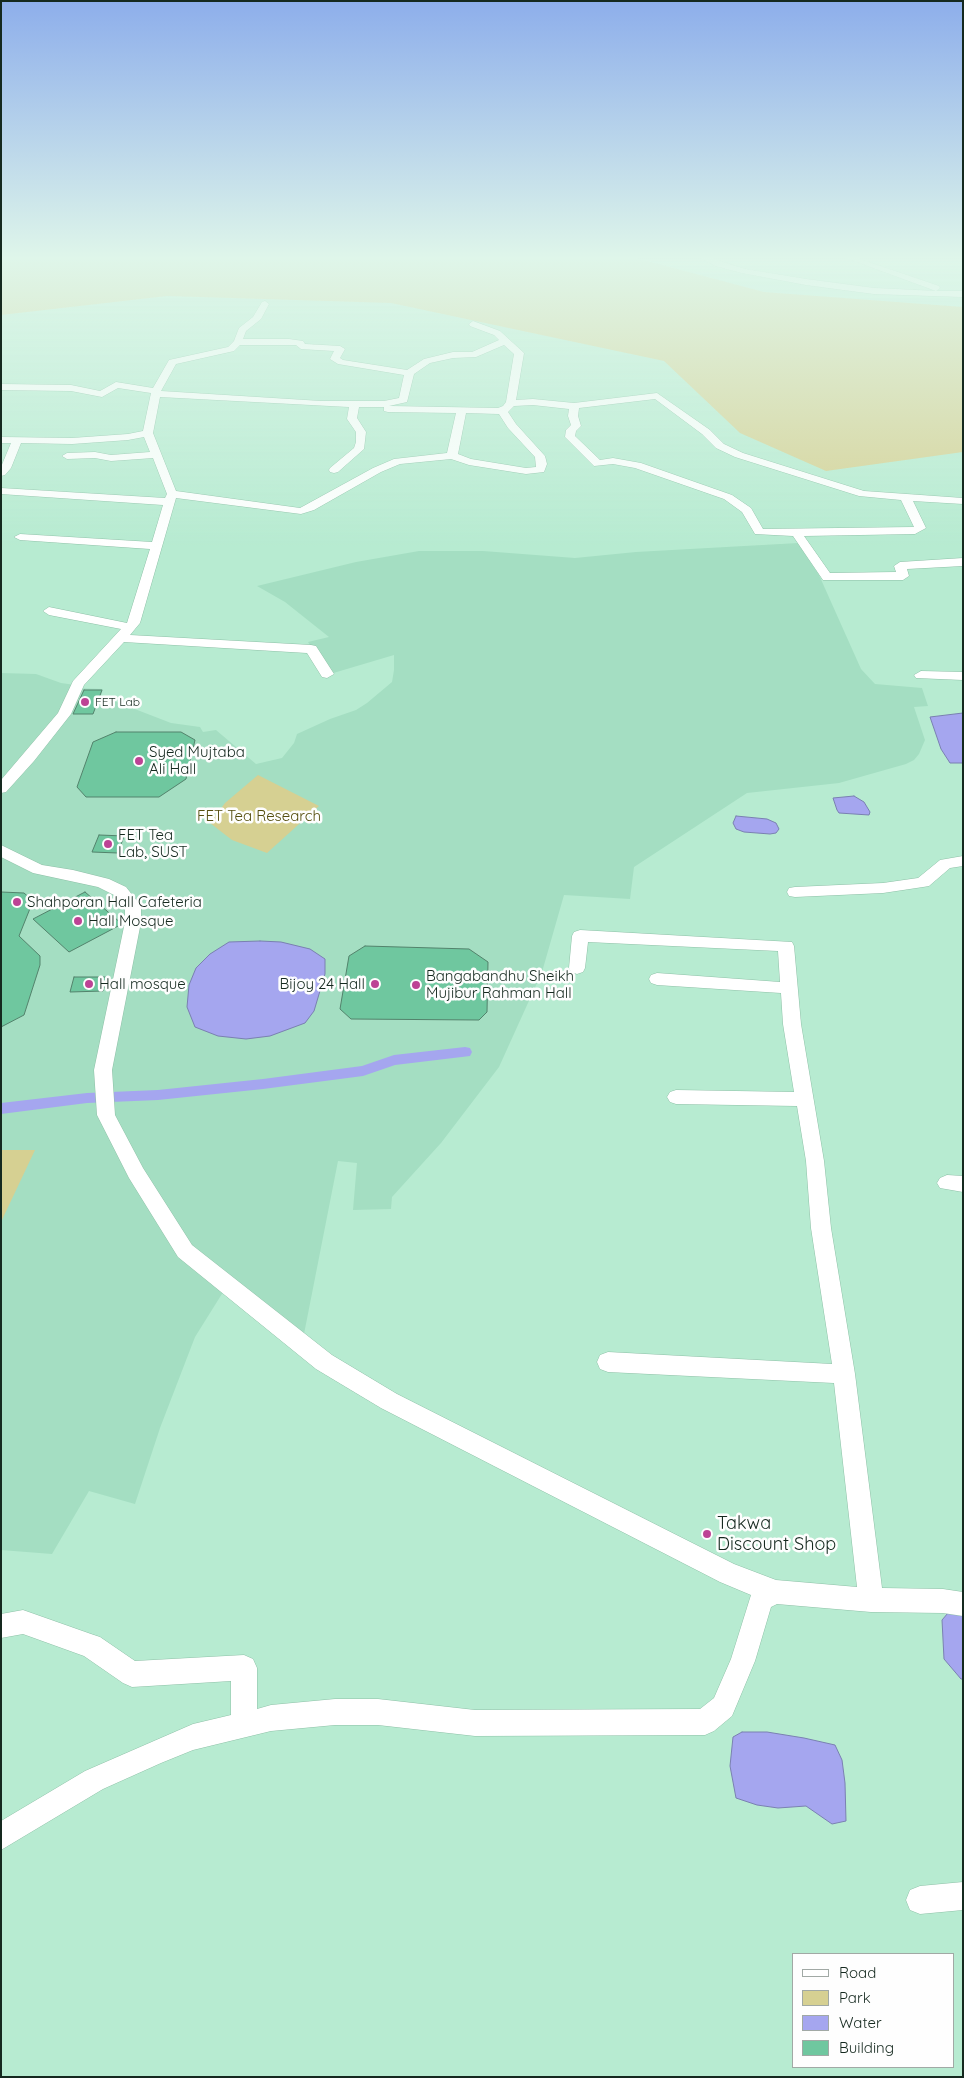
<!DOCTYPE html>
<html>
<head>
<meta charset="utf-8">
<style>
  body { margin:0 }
  #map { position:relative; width:964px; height:2078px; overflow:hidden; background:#b7ebd1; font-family:Quicksand,sans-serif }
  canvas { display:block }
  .frame { position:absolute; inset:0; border:2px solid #15291f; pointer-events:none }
  .legend { position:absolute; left:792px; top:1953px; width:162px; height:115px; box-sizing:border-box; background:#fefefe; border:1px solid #a1a9a5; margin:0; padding:6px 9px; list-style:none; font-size:15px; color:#15291f }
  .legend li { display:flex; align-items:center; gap:10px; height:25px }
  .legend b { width:25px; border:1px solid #a1a9a5 }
</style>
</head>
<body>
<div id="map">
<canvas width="964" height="2078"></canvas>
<div class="frame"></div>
<ul class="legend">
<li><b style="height:6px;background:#fff"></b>Road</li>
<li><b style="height:14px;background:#d6d092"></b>Park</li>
<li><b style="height:14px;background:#a5a6ef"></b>Water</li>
<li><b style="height:14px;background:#6fc79f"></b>Building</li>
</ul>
</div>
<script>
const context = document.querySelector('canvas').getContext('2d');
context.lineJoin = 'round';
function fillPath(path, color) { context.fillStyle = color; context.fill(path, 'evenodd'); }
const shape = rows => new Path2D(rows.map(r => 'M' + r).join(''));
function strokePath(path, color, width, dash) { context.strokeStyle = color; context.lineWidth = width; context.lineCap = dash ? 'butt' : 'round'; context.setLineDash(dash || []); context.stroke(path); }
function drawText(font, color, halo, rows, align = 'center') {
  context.font = font + ' Quicksand,sans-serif'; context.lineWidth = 5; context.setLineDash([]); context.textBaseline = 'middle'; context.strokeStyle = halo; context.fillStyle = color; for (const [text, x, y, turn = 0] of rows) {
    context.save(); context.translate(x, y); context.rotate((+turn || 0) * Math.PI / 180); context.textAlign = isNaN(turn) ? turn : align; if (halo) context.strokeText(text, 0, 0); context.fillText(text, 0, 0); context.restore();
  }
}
const built = shape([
  [798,543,819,575,861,669,875,684,922,688,928,706,914,707,925,740,919,754,914,760,906,764,839,783,747,793,634,867,630,899,564,895,542,972,499,1067,441,1143,392,1197,391,1209,353,1210,357,1163,338,1161,304,1334,230,1281,195,1337,160,1428,135,1504,89,1491,52,1554,1,1550,1,673,36,674,61,683,75,685,74,688,103,689,101,696,171,723,200,727,203,732,216,730,256,764,282,758,294,743,297,734,330,719,356,710,367,703,392,682,394,670,394,655,330,674,308,642,329,637,285,602,257,586,356,562,419,551,483,551,575,558,636,552]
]);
const green = shape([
  [1,258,636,258,764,292,963,307,963,452,826,471,740,433,664,361,391,303,167,296,1,315],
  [258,775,319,806,267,853,232,840,210,823,225,803],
  [1,1150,35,1150,1,1222]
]);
const water = shape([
  [963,713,963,763,950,763,941,749,930,717,963,713],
  [854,796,864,802,870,812,869,815,839,813,837,810,833,798,854,796],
  [736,816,767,819,776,823,779,829,776,833,770,834,744,832,736,829,733,823,736,816],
  [260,941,281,942,310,949,325,959,325,974,314,1011,305,1023,270,1036,246,1039,218,1036,195,1027,187,1007,189,985,196,968,210,954,229,942,260,941],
  [963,1611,963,1679,961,1679,944,1659,942,1620,948,1613,963,1611],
  [742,1732,767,1732,804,1738,835,1745,842,1760,845,1783,846,1821,832,1824,806,1806,778,1808,757,1805,736,1798,730,1766,733,1737,742,1732]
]);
const canal = shape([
  [465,1047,470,1048,472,1052,470,1056,395,1065,363,1076,263,1089,158,1100,87,1103,1,1114,1,1103,87,1093,158,1090,263,1079,362,1066,394,1055,465,1047]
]);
const building = shape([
  [84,690,102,690,93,714,73,714,84,690],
  [116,732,181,732,195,740,186,779,159,797,86,797,77,787,93,742,116,732],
  [99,835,124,836,118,853,92,852,99,835],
  [1,892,24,893,33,901,19,936,40,956,40,965,24,1015,1,1027,1,892],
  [85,892,122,924,69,952,33,919,85,892],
  [365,946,469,949,488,962,487,1012,479,1020,351,1019,340,1009,349,956,365,946],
  [74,977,107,977,103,991,70,992,74,977]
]);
const minor = shape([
  [701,258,711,258,745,269,806,279,874,288,936,291,846,258,857,258,939,286,940,288,936,291,963,291,963,297,874,294,806,285,742,273,715,266,701,258],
  [265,301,269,304,261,319,246,331,243,339,289,339,303,341,305,344,340,346,345,349,340,358,343,360,407,370,424,359,453,352,472,352,499,340,494,335,470,326,469,324,473,321,500,331,524,353,516,400,533,399,574,403,657,393,710,430,724,444,743,453,864,491,963,498,963,504,913,501,926,528,915,534,804,536,830,573,896,572,894,566,900,562,963,558,963,566,907,569,909,576,903,580,823,580,793,536,755,534,742,512,724,499,635,468,613,464,594,466,565,437,566,430,571,425,568,416,569,409,533,405,514,406,508,412,516,424,545,456,547,464,544,472,526,474,469,465,451,459,400,464,381,472,314,510,301,514,176,498,140,623,130,635,311,645,316,646,334,674,327,678,322,677,307,653,124,642,84,685,71,714,34,761,6,792,1,793,1,780,58,713,73,681,121,629,49,615,43,611,49,607,127,623,150,549,20,540,14,537,20,534,152,542,163,505,1,494,1,488,165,498,167,494,153,458,111,461,95,458,67,459,62,456,67,453,95,452,111,455,150,452,144,437,128,440,72,444,21,443,11,468,5,475,1,476,1,467,11,443,1,443,1,437,72,438,128,434,143,431,151,393,118,388,102,397,71,391,1,390,1,384,71,385,100,391,116,382,153,388,169,360,228,347,234,341,239,328,253,317,262,302,265,301],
  [240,345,296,345,301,349,334,351,330,359,338,364,404,375,399,398,384,401,321,401,161,391,176,364,234,351,240,345],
  [504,345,514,354,506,402,503,406,498,408,389,406,407,402,414,374,430,363,453,358,476,357,504,345],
  [160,397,349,407,347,419,356,432,356,442,354,448,330,468,329,470,330,472,334,473,338,472,364,449,366,432,357,418,359,407,384,407,384,411,388,412,456,413,447,453,394,459,373,468,300,508,176,491,153,433,160,397],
  [655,399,702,434,716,448,735,457,859,496,901,500,914,527,763,529,751,508,732,495,641,463,613,458,600,460,575,436,576,431,581,426,578,416,579,408,655,399],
  [466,413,499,414,508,428,535,457,536,467,526,468,471,459,458,454,466,413],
  [921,671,963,672,963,680,916,678,914,675,921,671],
  [1,845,42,865,73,870,109,879,126,887,141,906,141,922,112,1070,115,1115,143,1168,192,1245,332,1355,397,1394,734,1564,776,1580,857,1587,834,1383,608,1372,600,1369,597,1362,600,1355,608,1352,832,1364,811,1228,806,1161,797,1106,676,1104,670,1102,667,1097,670,1092,676,1090,794,1092,783,1024,781,993,657,985,651,983,649,979,651,975,657,973,780,982,778,951,588,942,585,968,583,972,577,974,571,972,569,968,572,936,574,932,580,930,792,942,794,946,801,1024,824,1161,831,1228,855,1374,882,1588,943,1589,963,1592,963,1616,943,1613,871,1612,777,1604,771,1607,755,1661,732,1716,714,1731,705,1735,475,1736,378,1725,335,1725,271,1731,193,1750,161,1763,103,1789,1,1850,1,1821,85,1771,193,1724,231,1715,231,1681,132,1687,123,1683,84,1656,23,1634,1,1638,1,1614,23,1610,91,1634,100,1637,135,1661,244,1655,253,1659,257,1668,257,1709,271,1705,335,1699,378,1699,475,1710,700,1709,714,1698,731,1659,751,1595,720,1582,381,1408,316,1369,178,1257,129,1178,97,1115,94,1070,125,922,125,906,114,895,98,887,33,873,1,857,1,845],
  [963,856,963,866,950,868,929,886,923,887,883,893,795,897,789,896,787,892,789,888,795,887,883,883,918,878,940,860,963,856],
  [947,1175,963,1176,963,1192,940,1188,937,1183,940,1178,947,1175],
  [963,1882,963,1910,920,1914,910,1910,906,1900,910,1890,920,1886,963,1882]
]);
const markers = [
  [85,702,5,"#bd4395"],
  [139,761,5,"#bd4395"],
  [108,844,5,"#bd4395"],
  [17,902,5,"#bd4395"],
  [78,921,5,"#bd4395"],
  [89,984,5,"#bd4395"],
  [375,984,5,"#bd4395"],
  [416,985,5,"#bd4395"],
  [707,1534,5,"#bd4395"]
];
const farPoinames = [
  ["FET Lab",95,702]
];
const poiNames = [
  ["Syed Mujtaba",149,752],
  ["Ali Hall",149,769],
  ["FET Tea",118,835],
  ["Lab, SUST",118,852],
  ["Shahporan Hall Cafeteria",27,902],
  ["Hall Mosque",88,921],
  ["Bangabandhu Sheikh",426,976],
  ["Mujibur Rahman Hall",426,993],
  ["Hall mosque",99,984],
  ["Bijoy 24 Hall",365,984,"right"]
];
const parkNames = [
  ["FET Tea Research",259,816]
];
const nearPoinames = [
  ["Takwa",717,1524],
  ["Discount Shop",717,1545]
];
fillPath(built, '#a4dec2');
fillPath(green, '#d6d092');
fillPath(water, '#a5a6ef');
strokePath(water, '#7a80b1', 1);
fillPath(canal, '#a5a6ef');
fillPath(building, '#6fc79f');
strokePath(building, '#53836c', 1);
strokePath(minor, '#8ec0a7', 1);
fillPath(minor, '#fff');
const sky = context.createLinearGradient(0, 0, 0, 549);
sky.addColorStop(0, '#8daeeb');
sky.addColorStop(0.47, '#dff6ea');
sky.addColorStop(1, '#dff6ea00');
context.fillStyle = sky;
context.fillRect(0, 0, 964, 549);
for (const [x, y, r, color] of markers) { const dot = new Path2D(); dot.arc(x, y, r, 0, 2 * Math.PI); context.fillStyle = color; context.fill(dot); strokePath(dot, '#fefefe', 2); }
drawText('12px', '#15291f', '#fefefe', farPoinames, 'left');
drawText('15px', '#15291f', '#fefefe', poiNames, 'left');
drawText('15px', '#544d0d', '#fefefe', parkNames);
drawText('18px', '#15291f', '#fefefe', nearPoinames, 'left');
</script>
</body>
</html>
